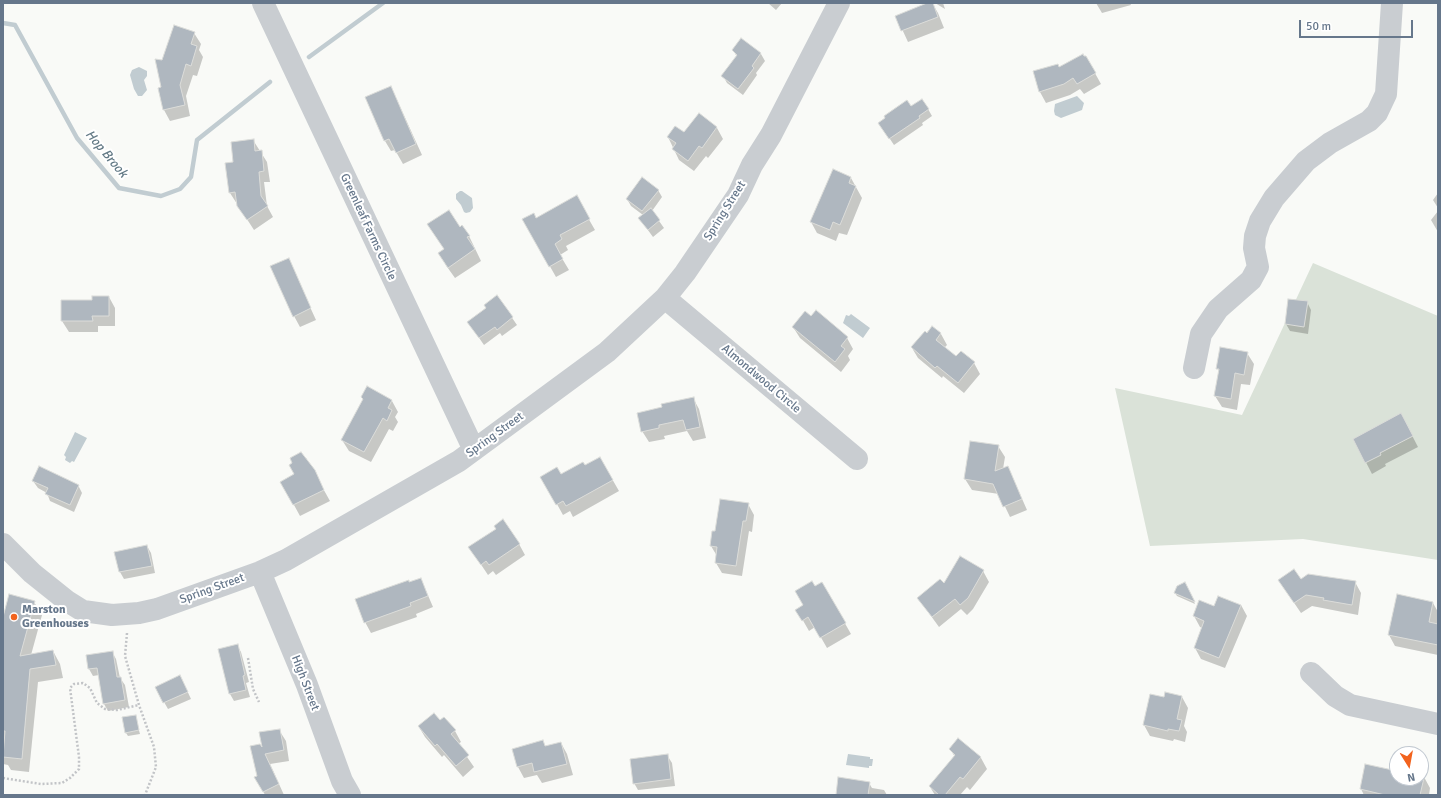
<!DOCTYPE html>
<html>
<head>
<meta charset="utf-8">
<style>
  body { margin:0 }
  #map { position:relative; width:1441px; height:798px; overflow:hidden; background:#f9faf7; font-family:Signika,sans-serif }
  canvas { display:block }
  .frame { position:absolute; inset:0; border:4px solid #66778b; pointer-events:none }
  .north { position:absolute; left:1389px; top:746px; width:40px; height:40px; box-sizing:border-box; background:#fff; border:1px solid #c2c9d1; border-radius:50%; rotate:169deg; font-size:11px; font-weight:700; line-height:16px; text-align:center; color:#66778b }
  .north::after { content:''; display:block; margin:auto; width:14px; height:18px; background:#f2631e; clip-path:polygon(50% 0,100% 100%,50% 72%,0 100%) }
  .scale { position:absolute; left:1299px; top:20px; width:114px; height:18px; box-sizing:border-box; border:2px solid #66778b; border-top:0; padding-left:5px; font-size:12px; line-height:14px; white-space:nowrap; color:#66778b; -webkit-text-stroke:3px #fff; paint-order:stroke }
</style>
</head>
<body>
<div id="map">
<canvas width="1441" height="798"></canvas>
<div class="frame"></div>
<div class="north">N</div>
<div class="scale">50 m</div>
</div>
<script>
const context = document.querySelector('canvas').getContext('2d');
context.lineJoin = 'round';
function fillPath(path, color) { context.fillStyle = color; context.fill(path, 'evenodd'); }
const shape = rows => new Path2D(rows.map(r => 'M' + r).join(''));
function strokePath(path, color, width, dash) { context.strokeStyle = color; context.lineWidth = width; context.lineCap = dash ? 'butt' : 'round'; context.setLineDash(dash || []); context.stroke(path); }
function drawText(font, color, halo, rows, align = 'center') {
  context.font = font + ' Signika,sans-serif'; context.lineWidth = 4; context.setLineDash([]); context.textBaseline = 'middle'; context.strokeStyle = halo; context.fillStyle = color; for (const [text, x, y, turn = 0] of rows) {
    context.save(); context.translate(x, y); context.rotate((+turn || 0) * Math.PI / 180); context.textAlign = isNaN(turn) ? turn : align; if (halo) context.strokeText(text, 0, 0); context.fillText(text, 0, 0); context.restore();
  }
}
const green = shape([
  [1313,263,1438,316,1438,560,1303,539,1150,546,1115,388,1242,415]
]);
const water = shape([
  [139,67,147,71,147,76,144,80,147,90,142,96,138,96,134,89,130,75,132,70],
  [1077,96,1084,103,1082,110,1061,118,1055,115,1054,111,1055,104],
  [460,191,462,191,472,198,473,208,470,212,466,213,464,212,461,205,456,199,456,194],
  [851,314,870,328,863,338,843,323,846,315,849,316],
  [75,432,87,438,74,462,72,461,70,463,65,460,66,457,64,455],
  [848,754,870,757,870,759,873,759,872,766,869,766,869,768,846,765]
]);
const shadow = shape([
  [768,3,782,3,776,10],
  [930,3,932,3,938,13,944,28,908,42,896,16],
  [935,3,943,3,945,9],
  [1096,3,1130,3,1131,5,1102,13],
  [194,33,201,44,199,50,203,57,197,76,193,75,186,96,190,116,170,121,164,110,159,89,162,88,162,61],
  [741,40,761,54,765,61,756,73,757,75,743,95,727,83,723,76,737,57,733,50],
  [1086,57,1101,84,1084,94,1080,89,1070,95,1046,103,1040,92,1035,71,1058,65,1060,68],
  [391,87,422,155,403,164,395,150,391,151,385,141],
  [911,107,928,109,932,116,922,123,923,125,894,145,884,130],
  [699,114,717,128,723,139,708,158,706,156,694,171,679,160,668,137,684,134],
  [253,140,267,162,270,182,264,182,267,206,273,217,254,230,230,193,234,163],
  [851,178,862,198,847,235,839,233,836,241,817,233,811,222],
  [658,190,662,197,652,211,664,228,653,237,639,218,643,215,631,206,627,199],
  [1438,193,1438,208,1433,200],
  [576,197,595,230,566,246,568,250,560,255,569,270,556,277,523,219,536,219],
  [1438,211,1438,232,1431,220],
  [460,228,469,236,481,261,455,278,445,264],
  [288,259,316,320,300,327,294,316],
  [497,296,517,325,502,336,500,333,484,345,468,322,487,308],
  [109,297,115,308,115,326,98,326,98,332,69,332,62,321,93,301],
  [1307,302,1311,310,1308,334,1290,331,1286,324],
  [811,318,847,338,853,349,848,356,850,360,841,372,800,338,793,327],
  [932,327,941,334,947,345,944,348,956,358,974,363,980,374,964,393,943,376,942,378,918,358,912,348],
  [1247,353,1254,364,1250,385,1241,384,1237,410,1222,407,1215,396,1220,372,1217,368],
  [362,397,392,401,398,412,395,417,398,422,393,431,389,429,371,462,349,451,342,440,364,400],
  [693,398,699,409,706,438,693,441,687,431,664,436,665,439,649,442,642,431,663,408],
  [1401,414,1418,447,1385,464,1386,466,1372,474,1354,439],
  [998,446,1005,457,1003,469,1008,467,1027,510,1010,517,999,494,972,490,965,479],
  [306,458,330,501,300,516,282,483,296,475,293,463],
  [600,458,619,491,573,517,570,511,563,515,542,477,561,476,585,466],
  [33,481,78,485,82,493,74,512,50,501,47,493,38,488],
  [748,504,754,515,752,532,749,531,742,576,722,573,716,563,717,556,711,546,716,532],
  [519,544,525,555,496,575,493,571,488,575,470,548],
  [147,546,151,553,155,573,124,579,120,572,115,553],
  [983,571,989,582,973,609,967,615,961,609,939,627,918,598,944,585],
  [421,579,433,607,416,614,417,617,371,633,365,622,410,583],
  [1300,581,1355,582,1361,593,1358,615,1312,606,1301,613,1286,591],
  [822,583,851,634,827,648,815,627,809,631,797,610,804,605,815,587],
  [1187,586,1195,604,1177,596,1175,593],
  [34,602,42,615,31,655,53,651,60,664,63,678,38,682,29,772,11,770,8,765,3,764,3,614],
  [1433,603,1438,612,1438,655,1395,646,1389,635],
  [1241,605,1247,616,1225,668,1201,659,1195,648,1202,628,1200,627,1194,616],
  [237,645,241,652,249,682,246,683,250,697,234,701,230,694,219,650],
  [112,652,116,659,120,678,125,685,129,707,108,711,104,704,99,675,93,676,89,669,87,656],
  [184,684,191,699,168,709,164,702],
  [1166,693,1182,697,1188,708,1184,726,1187,732,1185,742,1174,739,1173,741,1150,736,1144,725,1165,698],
  [135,716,140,734,128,736,126,733],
  [444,718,455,731,461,742,458,744,474,767,463,777,444,755,442,757,425,737,419,727,440,722],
  [279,730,286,741,289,761,270,764,284,795,265,795,256,777,258,777,263,751],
  [958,739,981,758,987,769,970,790,967,787,960,795,935,795,930,787,955,757,950,749],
  [543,742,546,747,561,743,567,754,573,775,542,783,537,775,524,778,518,767,513,749],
  [667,755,672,763,675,786,638,790,634,783],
  [1397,771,1397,778,1424,777,1430,788,1429,795,1364,795,1361,789],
  [869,783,872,788,884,790,887,795,837,795]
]);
const stream = shape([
  [3,23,15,25,77,138,119,188,161,196,180,189,191,177,197,140,270,82],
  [309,57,383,3]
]);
const building = shape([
  [927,3,933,3,938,17,901,31,895,16,927,3],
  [174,25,195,32,191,44,197,46,191,66,186,64,180,85,185,105,163,110,158,88,161,87,155,59,162,60,174,25],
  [741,38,761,53,752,66,754,68,738,89,721,76,737,55,732,50,741,38],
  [1083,54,1084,56,1086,56,1096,73,1077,84,1073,78,1064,84,1039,92,1033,71,1058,64,1059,67,1083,54],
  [391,86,416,144,396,153,389,139,384,141,365,97,391,86],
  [922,99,929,109,919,116,920,118,889,139,878,123,885,118,884,116,907,100,911,106,922,99],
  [699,113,717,127,702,148,699,146,688,161,672,149,676,143,667,137,675,126,684,132,699,113],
  [254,139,255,151,262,150,264,171,259,172,261,196,268,206,247,220,237,206,235,192,229,193,225,163,233,162,231,142,254,139],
  [833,169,851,177,849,183,856,186,840,225,833,222,830,230,810,222,833,169],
  [642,177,659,190,642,211,626,199,642,177],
  [577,195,590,219,560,235,562,239,555,244,563,259,549,267,522,219,534,213,536,218,577,195],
  [651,208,660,220,648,230,638,218,651,208],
  [449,210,460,227,462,225,470,236,467,237,475,249,448,268,438,253,444,249,427,224,449,210],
  [289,258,311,308,293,317,270,266,289,258],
  [497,295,513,317,497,330,495,327,479,338,467,322,486,308,484,305,497,295],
  [92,296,109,296,109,316,92,316,93,321,61,321,61,300,92,300,92,296],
  [1288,299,1308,301,1304,327,1285,324,1288,299],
  [816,310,848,337,841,346,845,349,835,362,792,327,805,311,811,316,816,310],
  [932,326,941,333,936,340,956,356,961,351,975,362,958,383,937,366,935,368,911,347,925,331,927,333,932,326],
  [1220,347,1248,352,1244,375,1235,373,1231,399,1214,396,1219,369,1216,369,1220,347],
  [367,386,392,400,388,408,392,410,387,421,383,418,364,452,341,440,363,399,361,397,367,386],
  [694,397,700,427,686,430,683,420,659,425,659,428,641,432,637,413,662,407,661,404,694,397],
  [1401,413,1413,436,1380,453,1381,455,1365,463,1353,439,1401,413],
  [970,441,999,445,995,471,1008,466,1022,499,1003,507,993,484,964,479,970,441],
  [301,452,315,470,324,490,293,505,280,482,294,474,289,465,292,463,290,458,301,452],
  [600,457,613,480,566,506,563,501,556,505,540,477,557,467,561,474,583,462,585,465,600,457],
  [39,466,79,485,70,505,45,494,48,488,32,481,39,466],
  [720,499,749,503,746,521,743,521,736,566,715,563,717,547,710,546,712,531,715,531,720,499],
  [503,519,520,544,489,565,486,561,481,565,468,547,496,529,494,526,503,519],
  [147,545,152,566,119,572,114,552,147,545],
  [960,556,984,570,968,598,960,605,955,599,932,617,917,598,940,579,944,583,960,556],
  [1294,569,1301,579,1308,574,1356,581,1352,605,1323,600,1324,598,1306,595,1294,603,1278,580,1294,569],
  [421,578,428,596,410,603,411,606,364,623,355,599,409,580,409,582,421,578],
  [812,581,815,586,822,582,846,623,820,638,808,617,802,621,795,610,803,605,795,591,812,581],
  [1185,582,1195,602,1174,593,1177,586,1185,582],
  [9,594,35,601,20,656,53,650,56,665,30,669,22,759,3,757,5,731,3,731,3,617,9,594],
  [1397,594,1433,602,1429,622,1438,624,1438,645,1388,635,1397,594],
  [1218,596,1241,605,1219,658,1194,648,1204,621,1193,616,1199,600,1214,606,1218,596],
  [238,644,245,675,243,676,246,690,229,694,218,649,238,644],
  [113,651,117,677,121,677,125,700,103,704,97,668,88,669,86,655,113,651],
  [180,675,188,692,163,703,155,687,180,675],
  [1165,692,1182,696,1177,719,1182,720,1179,731,1168,729,1168,731,1143,725,1150,694,1164,697,1165,692],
  [434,713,440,720,444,717,456,730,451,734,469,755,456,766,437,744,435,746,418,726,434,713],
  [136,715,139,730,125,733,122,717,136,715],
  [280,729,284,750,265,754,279,784,263,792,254,777,257,776,250,746,260,744,262,747,259,732,280,729],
  [958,738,981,757,963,779,960,777,945,795,939,795,929,786,955,755,949,749,958,738],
  [543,740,545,746,561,742,567,764,534,772,532,763,517,767,512,749,543,740],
  [668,754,671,779,633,784,630,759,668,754],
  [1365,764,1397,771,1397,778,1424,778,1420,795,1385,795,1360,789,1365,764],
  [838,777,870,782,868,795,836,795,838,777]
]);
const path = shape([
  [127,633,125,656,139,705,154,747,156,767,145,795],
  [248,658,253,689,259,702],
  [3,778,41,784,62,783,70,778,79,769,79,757,70,688,74,684,83,683,90,688,97,703,105,709,117,710,139,705]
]);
const minor = shape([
  [263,3,474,450],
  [665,298,857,459],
  [1194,368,1201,334,1218,309,1251,280,1258,267,1254,248,1255,236,1260,221,1274,198,1306,161,1330,143,1369,121,1377,113,1386,94,1392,3],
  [3,544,32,573,67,601,83,611,112,615,139,613,157,609,260,572,286,560,459,461,607,352,665,298,685,273,738,195,752,165,771,135,839,3],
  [260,572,307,685,342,781,350,795],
  [1311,673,1335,696,1350,705,1438,724]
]);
const markers = [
  [14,617,4,"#f2631e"]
];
const streetNames = [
  ["Spring Street",725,211,-58],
  ["Greenleaf Farms Circle",368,227,65],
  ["Almondwood Circle",761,379,40],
  ["Spring Street",495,435,-36],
  ["Spring Street",212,589,-20],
  ["High Street",305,683,69]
];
const poiNames = [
  ["Marston",22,610],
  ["Greenhouses",22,624]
];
const waterNames = [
  ["Hop Brook",106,154,50]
];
fillPath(green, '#dae2d8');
fillPath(water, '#c1ccd1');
fillPath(shadow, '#0003');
strokePath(stream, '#c1ccd1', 4.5);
fillPath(building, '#afb7bf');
strokePath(building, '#dbdcd9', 1);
strokePath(path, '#c2c4c7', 2.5, [2, 2]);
strokePath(minor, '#c9cdd1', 22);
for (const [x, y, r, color] of markers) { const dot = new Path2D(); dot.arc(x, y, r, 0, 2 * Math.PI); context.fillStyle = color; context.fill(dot); strokePath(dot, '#fff', 1.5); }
drawText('12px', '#66778b', '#fff', streetNames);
drawText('bold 12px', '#66778b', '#fff', poiNames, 'left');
drawText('italic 13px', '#627985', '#fff', waterNames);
</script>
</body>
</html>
